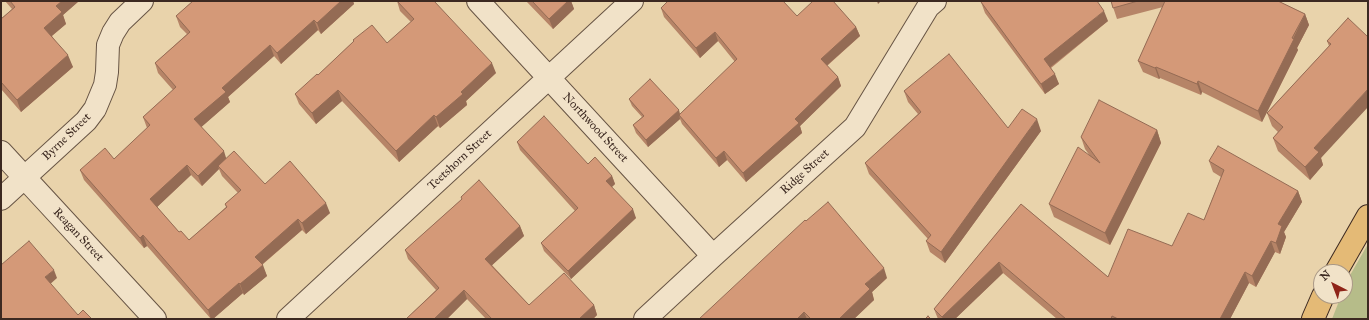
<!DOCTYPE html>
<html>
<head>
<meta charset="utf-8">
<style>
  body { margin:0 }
  #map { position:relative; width:1369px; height:320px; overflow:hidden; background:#e9d3ab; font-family:"IM FELL Great Primer",serif }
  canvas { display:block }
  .frame { position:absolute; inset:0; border:2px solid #3c2921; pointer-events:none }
  .north { position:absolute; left:1313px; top:264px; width:40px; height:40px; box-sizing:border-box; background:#f1e2c8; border:1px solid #a99885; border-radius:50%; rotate:318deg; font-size:11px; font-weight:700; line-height:16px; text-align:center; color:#3c2921 }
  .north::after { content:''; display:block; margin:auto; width:14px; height:18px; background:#8f2418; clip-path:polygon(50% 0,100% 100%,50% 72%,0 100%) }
</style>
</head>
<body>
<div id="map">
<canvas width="1369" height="320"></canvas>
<div class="frame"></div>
<div class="north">N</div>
</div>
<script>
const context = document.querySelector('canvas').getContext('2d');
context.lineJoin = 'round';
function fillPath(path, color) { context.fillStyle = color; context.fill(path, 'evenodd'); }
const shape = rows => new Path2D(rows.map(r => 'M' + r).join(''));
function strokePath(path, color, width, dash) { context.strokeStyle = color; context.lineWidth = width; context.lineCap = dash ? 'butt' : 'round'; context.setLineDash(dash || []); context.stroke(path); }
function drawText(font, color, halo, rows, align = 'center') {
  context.font = font + ' "IM FELL Great Primer",serif'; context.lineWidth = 3; context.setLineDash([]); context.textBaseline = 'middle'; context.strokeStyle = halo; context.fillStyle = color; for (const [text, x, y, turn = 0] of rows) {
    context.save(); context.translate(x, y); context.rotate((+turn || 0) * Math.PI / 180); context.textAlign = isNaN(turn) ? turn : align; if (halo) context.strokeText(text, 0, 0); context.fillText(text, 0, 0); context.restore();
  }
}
const green = shape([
  [1368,244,1368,319,1332,319,1341,296,1345,296,1345,287,1349,277]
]);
const minor = shape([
  [478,1,713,256],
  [1,152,155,319],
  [1,199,86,121,95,109,105,85,107,72,108,45,113,33,120,22,142,1],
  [288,319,632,1],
  [645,319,713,256,855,127,928,7,935,1]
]);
const major = shape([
  [1336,272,1368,216],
  [1313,319,1323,296]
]);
const wall = shape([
  [5,1,79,1,63,15,66,24,52,36,73,67,21,112,1,89,1,19,12,9],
  [193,1,353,1,354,4,321,34,318,30,281,64,274,56,228,97,230,102,201,127,226,158,265,184,330,213,306,234,302,230,262,265,267,276,244,295,243,293,213,319,211,319,147,246,144,248,84,180,80,170,114,159,147,128,143,117,173,90,158,73,155,63,187,34,180,27,176,16],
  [219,169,222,176,238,193,225,204,226,207,189,240,179,232,157,207,191,175,202,186],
  [397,1,496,73,466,101,467,105,440,128,438,126,399,162,342,101,316,124,299,104,295,94,318,75,354,41,353,40,387,43,411,22,400,11],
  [526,1,571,1,574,9,553,29],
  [1111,1,1278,1,1305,14,1309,25,1297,48,1298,50,1262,122,1202,92,1201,95,1160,78,1159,79,1143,72,1138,61,1163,7,1117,19],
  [981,2,1108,21,1051,68,1059,84,1045,94,985,13],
  [661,8,797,16,856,27,860,36,827,66,838,77,841,86,800,126,802,133,746,182,727,160,719,167,682,124,680,119,648,147,636,133,633,125,642,117,632,106,629,99,680,114,735,62,718,41,700,58,664,17],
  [1348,18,1321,158,1323,165,1310,180,1278,151,1273,138,1278,132,1272,126,1267,113,1329,46,1327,41],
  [904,91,1008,128,1041,131,945,263,930,252,926,241,928,239,869,174,865,163,918,114,908,102],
  [1157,130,1161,143,1110,245,1054,217,1049,204,1090,156,1085,149,1081,137],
  [517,142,588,164,612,176,615,184,611,187,636,218,571,279,544,251,541,243,575,211,520,150],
  [1209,161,1298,191,1302,202,1284,232,1286,237,1280,254,1275,252,1256,287,1249,283,1230,319,1057,319,1003,273,955,319,938,319,934,309,1021,204,1108,277,1172,246,1204,220,1221,177,1213,172],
  [461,197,520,226,524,236,492,265,529,305,594,305,597,315,593,319,486,319,467,299,447,319,406,319,436,290,408,259,405,250,462,199],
  [887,278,872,292,874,300,854,319,699,319]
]);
const shadedWall = shape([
  [62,1,79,1,63,15,66,24,48,39,44,28,56,6],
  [341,1,353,1,354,4,321,34,317,23],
  [568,1,571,1,574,9,553,29,549,19],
  [877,1,881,1,878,4],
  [1104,11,1108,21,1048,69,1044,59],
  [1305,14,1309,25,1297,48,1298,50,1262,122,1258,111],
  [314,20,318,30,281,64,277,53],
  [856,27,860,36,824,68,821,59],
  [715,32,718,41,700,58,696,48],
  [270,45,274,56,228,97,230,102,198,130,194,119,222,88],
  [68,55,73,67,21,112,17,100],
  [492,63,496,73,466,101,467,105,440,128,436,117,461,92],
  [1156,67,1160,78,1159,79,1155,68],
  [1055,74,1059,84,1045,94,1041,84],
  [838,77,841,86,800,126,802,133,746,182,743,173,795,119],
  [1198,81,1202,92,1201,95,1197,84],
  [1368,89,1368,107,1321,158,1323,165,1310,180,1305,167,1314,148],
  [338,90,342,101,316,124,312,113],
  [679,110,681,118,679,115,680,119,648,147,646,140],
  [434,115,438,126,399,162,396,151],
  [1037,119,1041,131,945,263,941,252],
  [1157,130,1161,143,1110,245,1105,233],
  [224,151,227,161,218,166,219,169,202,186,198,176],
  [724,151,727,160,719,167,716,158],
  [187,165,191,175,154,210,150,199],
  [612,176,615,184,609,190,606,181],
  [1298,191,1302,202,1284,232,1286,237,1280,254,1276,243,1278,224],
  [326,203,330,213,306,234,302,223],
  [633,209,636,218,571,279,568,271],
  [298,219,302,230,259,267,255,257],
  [520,226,524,236,489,268,485,259],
  [143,235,147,246,144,248,140,238],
  [1271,241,1275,252,1256,287,1252,276],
  [999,262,1003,273,955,319,943,319,942,317],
  [263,265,267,276,244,295,240,284],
  [884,268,887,278,872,292,874,300,854,319,839,319,865,284],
  [54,270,57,278,48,286,45,277],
  [1245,272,1249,283,1230,319,1220,319],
  [239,283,243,293,213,319,211,319,208,310],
  [464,290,467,299,447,319,434,319],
  [594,305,597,315,593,319,579,319],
  [804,312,807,319,797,319]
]);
const building = shape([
  [10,1,62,1,56,6,62,12,44,28,68,55,17,100,1,82,1,19,15,7,10,1],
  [193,1,341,1,317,23,314,20,277,53,270,45,222,88,226,92,194,119,224,151,198,176,187,165,150,199,179,232,181,231,189,240,227,207,225,204,241,190,218,166,234,151,265,184,290,161,326,203,302,223,298,219,255,257,263,265,240,284,239,283,208,310,143,235,140,238,80,170,105,148,114,159,150,125,143,117,176,87,155,63,190,32,176,16,193,1],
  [397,1,434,1,492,63,461,92,463,94,436,117,434,115,396,151,338,90,312,113,295,94,317,74,318,75,354,41,353,40,372,25,387,43,414,19,397,1],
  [532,1,568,1,549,19,532,1],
  [668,1,783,1,797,16,813,1,833,1,856,27,821,59,838,77,795,119,799,123,743,173,724,151,716,158,679,115,737,59,715,32,696,48,661,8,668,1],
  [982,1,1097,1,1104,11,1044,59,1055,74,1041,84,981,2,982,1],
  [1111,1,1138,1,1113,8,1111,1],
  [1165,1,1278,1,1305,14,1292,38,1294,39,1258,111,1198,81,1197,84,1156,67,1155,68,1138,61,1165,1],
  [1348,18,1368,37,1368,89,1314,148,1319,152,1305,167,1273,138,1283,127,1267,113,1331,44,1327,41,1348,18],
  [949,54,1008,128,1022,109,1037,119,941,252,926,241,931,235,865,163,921,112,904,91,949,54],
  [650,79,679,110,646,140,633,125,644,116,629,99,650,79],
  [1099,100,1157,130,1105,233,1049,204,1078,147,1100,163,1081,137,1099,100],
  [544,116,588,164,595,157,612,176,606,181,633,209,568,271,541,243,578,208,517,142,544,116],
  [1218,146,1298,191,1278,224,1282,226,1276,243,1271,241,1252,276,1245,272,1220,319,1118,319,1112,316,1111,319,1066,319,999,262,942,317,934,309,1021,204,1108,277,1128,229,1172,246,1188,213,1204,220,1224,170,1209,161,1218,146],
  [479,180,520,226,485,259,529,305,564,273,594,305,579,319,492,319,464,290,434,319,406,319,439,288,405,250,462,199,461,197,479,180],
  [828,202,884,268,865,284,870,289,839,319,811,319,804,312,797,319,699,319,805,220,806,221,828,202],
  [29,241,54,270,45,277,78,315,83,310,92,319,1,319,1,265,29,241],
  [928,316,931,319,925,319,928,316]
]);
const streetNames = [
  ["Northwood Street",595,128,47],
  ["Byrne Street",67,137,-44],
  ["Teetshorn Street",460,160,-43],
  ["Ridge Street",805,172,-42],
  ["Reagan Street",78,235,47]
];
fillPath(green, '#b6bc89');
strokePath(minor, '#675444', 24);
strokePath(major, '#3c2921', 24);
strokePath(minor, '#f1e2c8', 22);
strokePath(major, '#e4ba76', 22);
fillPath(wall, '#b68467');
fillPath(shadedWall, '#946b54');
fillPath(building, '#d49978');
strokePath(building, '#946b54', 1);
drawText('12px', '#3c2921', '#f1e2c8', streetNames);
</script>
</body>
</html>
